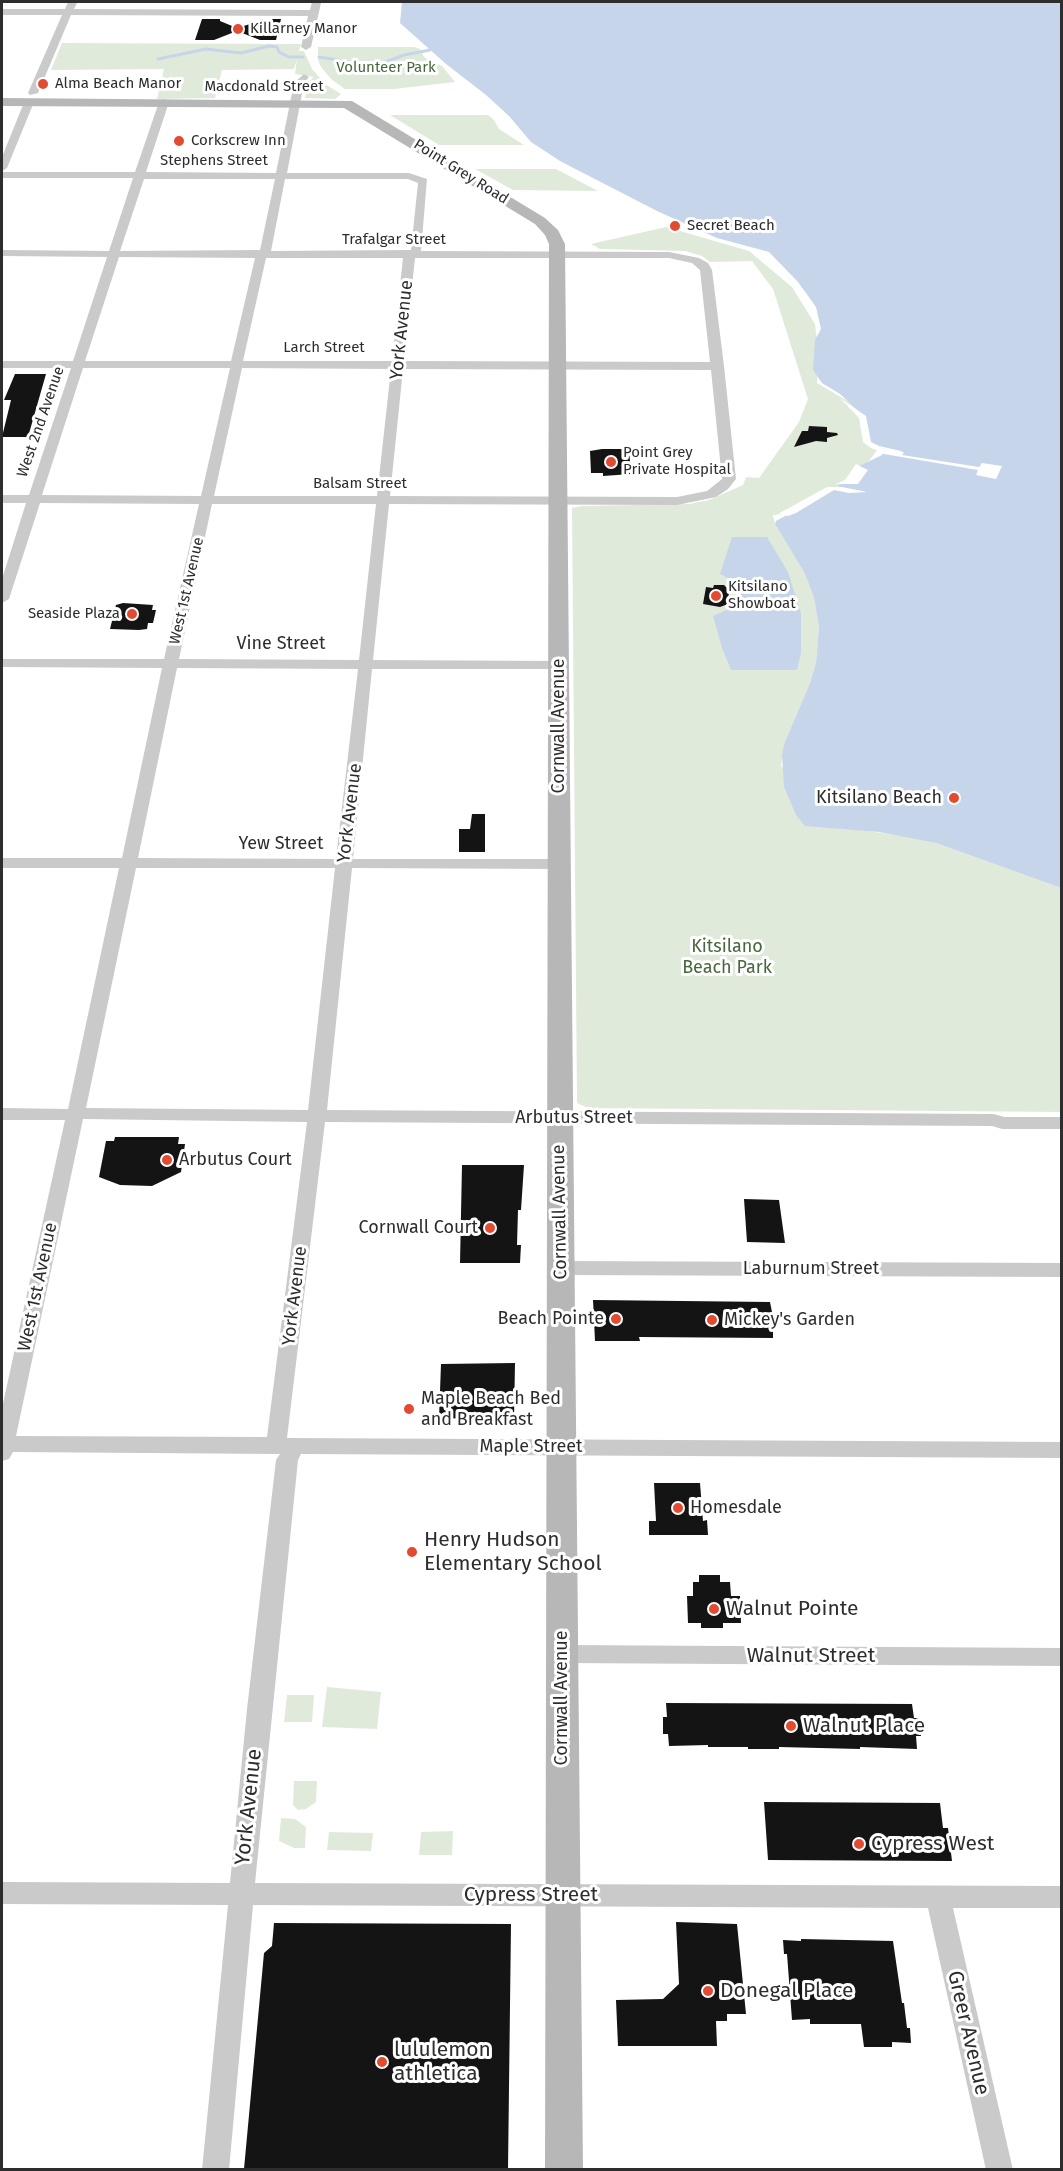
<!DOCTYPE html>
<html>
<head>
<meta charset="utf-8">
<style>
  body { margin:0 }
  #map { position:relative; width:1063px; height:2171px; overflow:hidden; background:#fff; font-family:"Fira Sans",sans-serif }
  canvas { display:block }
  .frame { position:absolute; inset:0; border:3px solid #2d2d2d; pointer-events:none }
</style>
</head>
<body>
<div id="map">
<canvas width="1063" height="2171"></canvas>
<div class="frame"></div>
</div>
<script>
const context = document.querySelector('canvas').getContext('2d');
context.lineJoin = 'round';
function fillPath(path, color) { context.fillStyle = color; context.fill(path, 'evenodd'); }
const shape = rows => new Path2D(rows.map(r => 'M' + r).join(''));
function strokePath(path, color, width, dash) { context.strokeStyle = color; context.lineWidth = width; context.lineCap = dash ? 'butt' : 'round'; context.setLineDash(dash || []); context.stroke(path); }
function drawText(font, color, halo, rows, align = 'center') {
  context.font = font + ' "Fira Sans",sans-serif'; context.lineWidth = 6; context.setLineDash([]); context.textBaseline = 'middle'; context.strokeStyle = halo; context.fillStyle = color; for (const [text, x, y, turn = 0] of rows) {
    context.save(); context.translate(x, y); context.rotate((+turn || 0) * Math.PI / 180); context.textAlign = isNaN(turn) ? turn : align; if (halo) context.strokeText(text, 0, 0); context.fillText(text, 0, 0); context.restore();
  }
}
const green = shape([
  [62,43,301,44,299,51,304,51,312,69,320,78,306,84,314,77,295,74,297,59,294,69,222,70,215,98,157,99,164,69,51,70],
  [318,47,414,47,420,49,424,57,442,66,455,82,394,89,345,89,332,80,321,67,318,60],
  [320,80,325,84,341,94,335,99,305,98,308,85],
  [390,115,488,115,494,120,499,129,524,145,439,145],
  [475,169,556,169,598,191,513,190],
  [666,227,749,251,792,287,815,324,819,356,817,383,856,406,879,447,849,489,786,514,773,515,775,524,805,574,814,598,819,627,816,663,810,683,784,744,781,766,848,828,909,837,936,843,1061,888,1061,1112,588,1108,577,1103,572,508,582,506,689,504,709,500,725,493,743,485,746,477,759,478,799,422,808,399,773,289,752,261,710,262,702,256,685,251,600,249,591,244],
  [327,1687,381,1692,377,1729,322,1727],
  [287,1695,314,1695,312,1722,284,1722],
  [294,1781,317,1781,316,1802,306,1809,298,1810,293,1805],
  [281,1818,295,1819,306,1827,305,1848,294,1848,279,1841],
  [453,1831,452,1855,419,1855,421,1832],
  [329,1832,373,1833,371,1851,327,1850]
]);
const water = shape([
  [402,2,1061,2,1061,888,936,843,879,832,805,826,796,815,784,787,782,755,784,744,810,683,816,663,819,627,814,598,805,574,775,524,776,521,805,505,814,496,840,488,838,485,847,482,855,468,882,455,882,450,872,446,862,417,855,408,840,394,822,383,813,370,815,340,821,329,816,307,798,282,769,252,717,238,657,211,560,161,531,142,509,116,486,95,446,64,400,23],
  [732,537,767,537,788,572,801,613,801,653,797,670,731,670,722,648,713,616,734,607,741,597,740,589,735,582,720,574]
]);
const pier = shape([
  [840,398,866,416,871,442,879,446,901,451,904,453,902,455,979,467,982,463,1002,466,996,479,976,475,978,470,878,453,879,451,871,448,863,442,859,418],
  [856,464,868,470,858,484,836,484,845,480],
  [827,487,842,487,867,492,849,493,834,490,796,513,788,516,778,514]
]);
const stream = shape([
  [319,57,368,65,381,64,404,55,430,50],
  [158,59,206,49,241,53,269,46,277,47,279,52,289,57,303,57]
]);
const building = shape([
  [202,19,220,19,220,21,237,28,260,21,260,19,281,19,276,40,260,40,237,31,214,40,195,40],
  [15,374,46,374,28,437,2,437,11,400,4,400],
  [809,426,827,427,827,432,837,433,838,435,827,438,827,442,816,441,794,447,802,431,808,431],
  [602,449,629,449,631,474,603,476,603,473,591,473,590,451],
  [714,585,724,585,729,590,728,604,720,607,703,604,706,587,713,588],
  [123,603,153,605,152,610,156,610,153,623,148,623,147,629,139,630,110,629,116,605],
  [472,814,485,814,485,852,459,852,459,829,470,829],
  [115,1137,179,1137,178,1144,185,1144,181,1172,152,1186,120,1185,99,1177,106,1141,114,1141],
  [462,1165,524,1165,521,1210,518,1210,517,1245,521,1245,520,1263,460,1263],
  [744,1199,779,1200,785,1243,747,1242],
  [593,1300,770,1302,775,1327,773,1327,773,1338,639,1337,640,1341,595,1341],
  [515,1363,514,1420,439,1418,441,1364],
  [654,1483,700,1483,703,1521,707,1520,708,1535,649,1535,649,1521,656,1521],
  [699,1575,720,1575,720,1582,730,1582,731,1596,740,1596,741,1623,723,1623,723,1628,701,1628,701,1623,688,1623,687,1596,693,1596,693,1582,699,1582],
  [666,1703,912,1704,914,1718,919,1718,921,1736,916,1736,917,1749,860,1747,860,1749,779,1747,779,1749,748,1749,748,1747,708,1747,708,1745,669,1746,668,1734,663,1734,663,1717,667,1717],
  [764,1802,940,1803,943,1828,948,1828,952,1861,768,1860],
  [676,1922,737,1924,746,2014,727,2014,727,2021,716,2021,717,2046,618,2046,616,2000,663,1999,679,1984],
  [274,1923,511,1924,508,2169,244,2169,264,1953,272,1946],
  [801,1939,893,1941,902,2003,904,2003,907,2028,910,2028,911,2043,892,2042,892,2047,864,2047,861,2024,810,2024,810,2019,792,2020,787,1954,784,1954,783,1940,801,1941]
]);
const minor = shape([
  [68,2,77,3,74,9,310,10,312,2,321,3,311,47,306,50,301,47,308,16,71,15,38,93,30,95,28,93,62,15,2,15,2,9,65,9,68,2],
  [304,74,309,77,304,83,287,173,409,173,427,179,421,251,669,252,699,258,708,263,712,270,724,366,736,479,728,489,716,497,677,505,389,504,373,660,560,661,567,665,560,669,372,669,353,859,560,859,568,864,560,869,352,868,327,1110,994,1114,1004,1117,1062,1117,1062,1129,1002,1129,992,1126,325,1122,287,1438,1062,1442,1062,1458,301,1454,298,1460,255,1883,1062,1886,1062,1908,953,1908,1013,2170,986,2170,928,1908,253,1905,229,2170,202,2170,228,1905,2,1904,2,1882,230,1883,247,1709,276,1460,280,1454,13,1452,9,1459,2,1461,2,1408,65,1120,2,1120,2,1108,68,1109,119,868,2,868,2,858,122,858,162,668,2,667,2,659,164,659,199,504,40,503,9,599,2,603,2,579,26,503,2,503,2,495,29,495,71,368,2,368,2,361,73,361,107,257,2,256,2,250,109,251,133,178,2,178,2,172,135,172,159,102,164,99,169,102,146,172,276,173,294,83,304,74],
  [144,179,275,179,260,250,120,251,144,179],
  [285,179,408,179,418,183,411,250,271,251,285,179],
  [119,257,255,258,231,361,85,361,119,257],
  [266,258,403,258,392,361,243,361,266,258],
  [415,258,669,258,692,263,700,270,710,362,404,361,415,258],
  [83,368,230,368,201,496,42,495,83,368],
  [242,368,391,369,377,496,214,496,242,368],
  [403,369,711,370,722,479,707,491,677,497,390,496,403,369],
  [212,504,376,504,359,660,179,659,212,504],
  [177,668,358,669,336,859,138,858,177,668],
  [136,868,335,868,308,1110,86,1108,136,868],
  [83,1119,307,1122,267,1437,16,1436,83,1119],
  [25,100,34,102,7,168,2,171,2,157,25,100],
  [561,1261,1062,1263,1062,1277,561,1275,554,1273,551,1268,554,1263,561,1261],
  [561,1645,1062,1648,1062,1666,561,1663,553,1661,550,1654,553,1647,561,1645]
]);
const secondary = shape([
  [2,98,352,101,545,218,558,230,565,244,583,2170,545,2170,549,244,545,235,535,224,344,108,2,106,2,98]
]);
const markers = [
  [238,29,6,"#e24a32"],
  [43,84,6,"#e24a32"],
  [179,141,6,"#e24a32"],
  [675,226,6,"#e24a32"],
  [611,462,6,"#e24a32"],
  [716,596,6,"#e24a32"],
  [132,614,6,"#e24a32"],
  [954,798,6,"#e24a32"],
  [167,1160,6,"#e24a32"],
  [490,1228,6,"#e24a32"],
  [616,1319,6,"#e24a32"],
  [712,1320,6,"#e24a32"],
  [409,1409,6,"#e24a32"],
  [678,1508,6,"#e24a32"],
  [412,1552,6,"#e24a32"],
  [714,1609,6,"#e24a32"],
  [791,1726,6,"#e24a32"],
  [859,1844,6,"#e24a32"],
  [708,1991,6,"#e24a32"],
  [382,2062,6,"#e24a32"]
];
const farPoinames = [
  ["Killarney Manor",250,29],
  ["Alma Beach Manor",55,84],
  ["Corkscrew Inn",191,141],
  ["Secret Beach",687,226],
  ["Point Grey",623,453],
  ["Private Hospital",623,470],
  ["Kitsilano",728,587],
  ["Showboat",728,604],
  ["Seaside Plaza",120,614,"right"]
];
const farParknames = [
  ["Volunteer Park",386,68]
];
const farStreetnames = [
  ["Macdonald Street",264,87],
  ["Stephens Street",214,161],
  ["Point Grey Road",461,172,32],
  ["Trafalgar Street",394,240],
  ["Larch Street",324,348],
  ["West 2nd Avenue",41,422,-71],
  ["Balsam Street",360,484],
  ["West 1st Avenue",187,591,-77]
];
const streetNames = [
  ["York Avenue",402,330,-84],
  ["Vine Street",281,644],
  ["Cornwall Avenue",559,726,-90],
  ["York Avenue",350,813,-83],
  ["Yew Street",281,844],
  ["Arbutus Street",574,1118],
  ["Cornwall Avenue",560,1212,-91],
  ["Laburnum Street",811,1269],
  ["West 1st Avenue",38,1287,-78],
  ["York Avenue",295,1296,-83],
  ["Maple Street",531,1447],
  ["Cornwall Avenue",562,1698,-90]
];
const poiNames = [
  ["Kitsilano Beach",942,798,"right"],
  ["Arbutus Court",179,1160],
  ["Cornwall Court",478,1228,"right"],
  ["Beach Pointe",604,1319,"right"],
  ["Mickey's Garden",724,1320],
  ["Maple Beach Bed",421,1399],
  ["and Breakfast",421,1420],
  ["Homesdale",690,1508]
];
const parkNames = [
  ["Kitsilano",727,947],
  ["Beach Park",727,968]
];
const nearPoinames = [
  ["Henry Hudson",424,1540],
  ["Elementary School",424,1564],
  ["Walnut Pointe",726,1609],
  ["Walnut Place",803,1726],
  ["Cypress West",871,1844],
  ["Donegal Place",720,1991],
  ["lululemon",394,2050],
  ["athletica",394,2074]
];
const nearStreetnames = [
  ["Walnut Street",811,1656],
  ["York Avenue",249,1807,-84],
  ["Cypress Street",531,1895],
  ["Greer Avenue",968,2033,77]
];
fillPath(green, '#e0eadb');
fillPath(water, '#c7d5ea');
fillPath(pier, '#fff');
strokePath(stream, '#c7d5ea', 3);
fillPath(building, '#141414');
fillPath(minor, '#cacaca');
fillPath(secondary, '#b7b7b7');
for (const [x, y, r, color] of markers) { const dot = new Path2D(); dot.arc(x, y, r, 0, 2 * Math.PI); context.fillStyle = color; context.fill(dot); strokePath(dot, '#fff', 2); }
drawText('15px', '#2d2d2d', '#fff', farPoinames, 'left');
drawText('15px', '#47683c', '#fff', farParknames);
drawText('15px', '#2d2d2d', '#fff', farStreetnames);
drawText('18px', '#2d2d2d', '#fff', streetNames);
drawText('18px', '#2d2d2d', '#fff', poiNames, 'left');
drawText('18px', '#47683c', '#fff', parkNames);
drawText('21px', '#2d2d2d', '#fff', nearPoinames, 'left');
drawText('21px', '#2d2d2d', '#fff', nearStreetnames);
</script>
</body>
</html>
